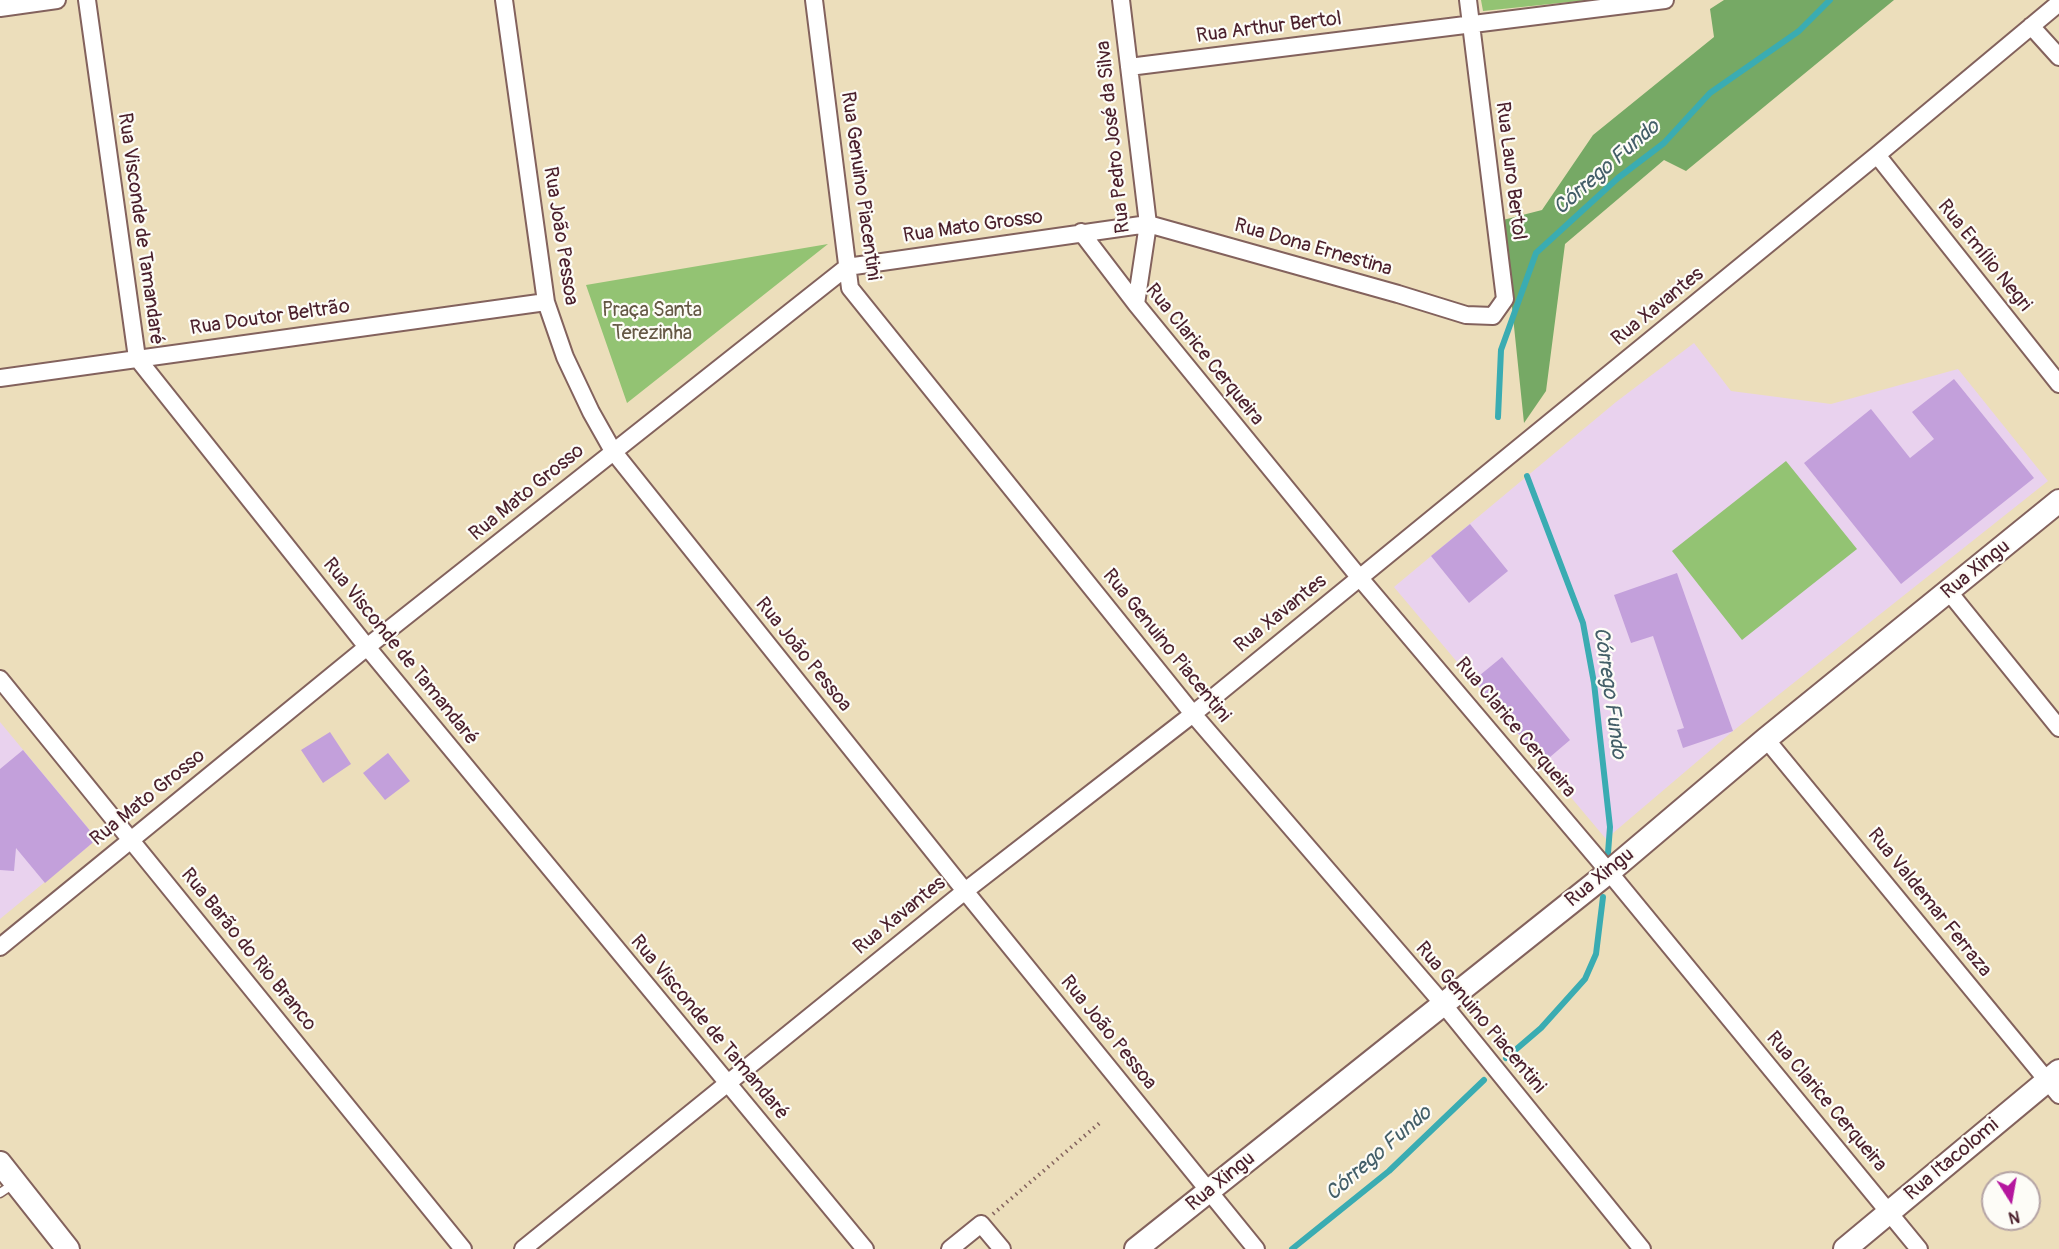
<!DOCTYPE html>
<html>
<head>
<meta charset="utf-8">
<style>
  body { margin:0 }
  #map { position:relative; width:2059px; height:1249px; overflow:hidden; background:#ecdebb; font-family:Pangolin,sans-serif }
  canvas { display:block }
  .north { position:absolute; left:1981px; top:1171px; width:60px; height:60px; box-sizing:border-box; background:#fdfcf7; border:2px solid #b5a4a5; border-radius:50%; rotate:169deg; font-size:16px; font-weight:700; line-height:24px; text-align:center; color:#4a1f2b }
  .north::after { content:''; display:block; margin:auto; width:21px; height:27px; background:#b5179e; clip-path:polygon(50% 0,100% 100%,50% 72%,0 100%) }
</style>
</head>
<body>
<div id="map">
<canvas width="2059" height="1249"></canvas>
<div class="north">N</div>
</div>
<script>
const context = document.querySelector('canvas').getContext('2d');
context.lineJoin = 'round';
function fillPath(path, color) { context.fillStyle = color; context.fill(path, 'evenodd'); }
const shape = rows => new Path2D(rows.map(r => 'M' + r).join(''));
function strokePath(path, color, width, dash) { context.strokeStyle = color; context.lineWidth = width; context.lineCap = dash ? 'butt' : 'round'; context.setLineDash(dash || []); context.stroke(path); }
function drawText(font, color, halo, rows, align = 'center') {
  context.font = font + ' Pangolin,sans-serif'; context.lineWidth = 4.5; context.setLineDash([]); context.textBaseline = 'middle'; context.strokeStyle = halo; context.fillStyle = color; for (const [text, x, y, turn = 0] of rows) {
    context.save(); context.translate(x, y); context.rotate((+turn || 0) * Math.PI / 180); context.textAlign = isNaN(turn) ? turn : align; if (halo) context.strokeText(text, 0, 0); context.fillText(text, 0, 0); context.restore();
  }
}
const built = shape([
  [1694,343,1731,391,1831,404,1958,369,2048,481,1733,731,1606,839,1394,587,1616,402],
  [0,722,97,839,0,919]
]);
const green = shape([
  [1481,0,1589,0,1483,11],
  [828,244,627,403,586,285],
  [1786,461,1857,549,1742,640,1672,551]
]);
const forest = shape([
  [1724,0,1894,0,1686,171,1664,160,1565,244,1546,391,1524,423,1503,220,1542,210,1593,135,1714,37,1710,9]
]);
const stream = shape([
  [1498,417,1501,350,1536,253,1618,178,1664,143,1710,93,1799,31,1830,0],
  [1527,476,1583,623,1594,683,1610,827,1608,853],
  [1506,1058,1541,1028,1585,979,1596,954,1603,897],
  [1292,1249,1389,1171,1484,1080]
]);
const building = shape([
  [1954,379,2034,478,1901,584,1804,463,1871,409,1910,458,1934,439,1912,412],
  [1470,524,1508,571,1469,603,1431,556],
  [1677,573,1733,731,1683,748,1677,730,1684,728,1653,636,1631,643,1614,595],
  [1502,657,1570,740,1543,763,1474,680],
  [330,732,351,764,323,783,301,750],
  [23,750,97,839,45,883,16,848,14,871,0,870,0,769],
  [388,753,410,781,385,800,363,773]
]);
const path = shape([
  [993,1214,1102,1121]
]);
const lane = shape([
  [0,1193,15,1183]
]);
const street = shape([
  [87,0,137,358,367,647,865,1249],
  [504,0,546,302,565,357,591,412,613,451,965,891,1256,1249],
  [814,0,850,288,1193,714,1444,1005,1642,1249],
  [1121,0,1148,224,1136,304],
  [0,8,57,0],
  [2031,26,2059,57],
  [1129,67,1665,0],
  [1877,155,2059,384],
  [1081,232,1136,304,1359,577,1609,872,1919,1249],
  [0,378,546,302],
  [1949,592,2059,728],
  [0,679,463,1249],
  [1766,739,2059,1095],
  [0,947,367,647,847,267,1148,224,1398,294,1466,315,1493,316,1505,299,1468,0],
  [523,1249,965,891,1193,714,1877,155,2059,3],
  [950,1249,981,1224,1002,1249]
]);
const secondary = shape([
  [0,1163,68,1249],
  [1136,1249,1609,872,1766,739,2059,501],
  [1845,1249,2059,1071]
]);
const streetNames = [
  ["Rua Arthur Bertol",1269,28,-7],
  ["Rua Pedro José da Silva",1114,137,-96],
  ["Rua Lauro Bertol",1510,171,83],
  ["Rua Genuino Piacentini",860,186,82],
  ["Rua Mato Grosso",973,227,-8],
  ["Rua Visconde de Tamandaré",140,229,82],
  ["Rua João Pessoa",560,236,81],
  ["Rua Dona Ernestina",1313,248,16],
  ["Rua Emílio Negri",1984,256,51],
  ["Rua Xavantes",1658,307,-39],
  ["Rua Doutor Beltrão",270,318,-8],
  ["Rua Clarice Cerqueira",1204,355,51],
  ["Rua Mato Grosso",527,493,-39],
  ["Rua Xingu",1976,570,-39],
  ["Rua Xavantes",1281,614,-39],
  ["Rua Genuino Piacentini",1166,646,51],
  ["Rua Visconde de Tamandaré",400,652,51],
  ["Rua João Pessoa",803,655,51],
  ["Rua Clarice Cerqueira",1515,728,50],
  ["Rua Mato Grosso",148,798,-39],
  ["Rua Xingu",1600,878,-39],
  ["Rua Valdemar Ferraza",1929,903,51],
  ["Rua Xavantes",900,916,-39],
  ["Rua Barão do Rio Branco",248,950,51],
  ["Rua Genuino Piacentini",1480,1018,50],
  ["Rua Visconde de Tamandaré",709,1028,50],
  ["Rua João Pessoa",1108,1033,51],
  ["Rua Clarice Cerqueira",1826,1102,50],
  ["Rua Itacolomi",1952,1160,-40],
  ["Rua Xingu",1221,1182,-39]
];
const parkNames = [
  ["Praça Santa",652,311],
  ["Terezinha",652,334]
];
const waterNames = [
  ["Córrego Fundo",1607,168,-41],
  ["Córrego Fundo",1609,693,82],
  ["Córrego Fundo",1379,1154,-41]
];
fillPath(built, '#e9d2ee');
fillPath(green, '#93c373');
fillPath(forest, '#76a965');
strokePath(stream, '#3aacb2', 6);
fillPath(building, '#c3a0db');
strokePath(lane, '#83625d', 11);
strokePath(street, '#83625d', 20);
strokePath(secondary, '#83625d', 26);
strokePath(path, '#83625d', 4, [1.5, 4.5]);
strokePath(lane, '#fff', 8);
strokePath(street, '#fff', 16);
strokePath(secondary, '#fff', 22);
drawText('20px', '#4a1f2b', '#fdfcf7', streetNames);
drawText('20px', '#645844', '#fdfcf7', parkNames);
drawText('italic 21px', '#435e68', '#fdfcf7', waterNames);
</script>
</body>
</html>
